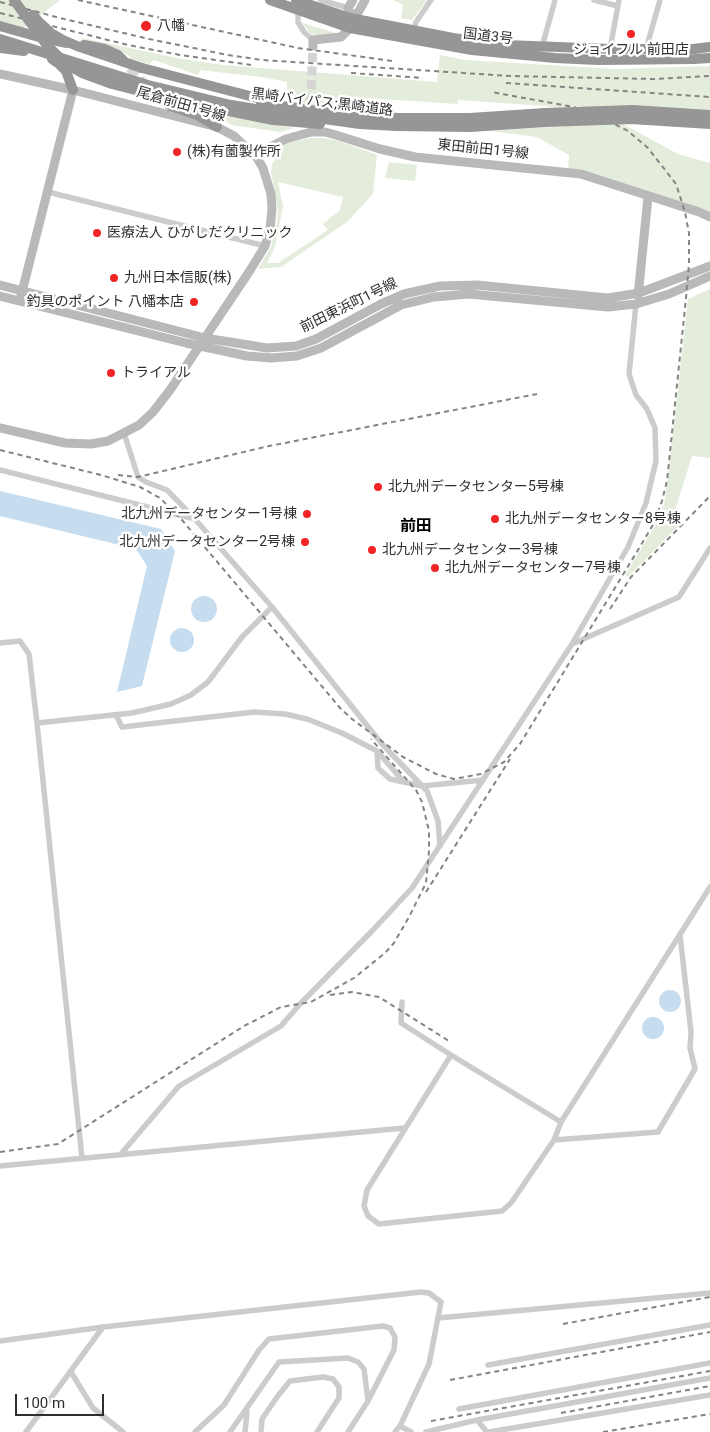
<!DOCTYPE html>
<html>
<head>
<meta charset="utf-8">
<style>
  body { margin:0 }
  #map { position:relative; width:710px; height:1432px; overflow:hidden; background:#fff; font-family:Roboto,sans-serif }
  canvas { display:block }
  .scale { position:absolute; left:15px; top:1394px; width:89px; height:22px; box-sizing:border-box; border:2px solid #2f2f2f; border-top:0; padding-left:6px; font-size:15px; line-height:18px; white-space:nowrap; color:#2f2f2f; -webkit-text-stroke:4px #fff; paint-order:stroke }
</style>
</head>
<body>
<div id="map">
<canvas width="710" height="1432"></canvas>
<div class="scale">100 m</div>
</div>
<script>
const context = document.querySelector('canvas').getContext('2d');
context.lineJoin = 'round';
function fillPath(path, color) { context.fillStyle = color; context.fill(path, 'evenodd'); }
const shape = rows => new Path2D(rows.map(r => 'M' + r).join(''));
function strokePath(path, color, width, dash) { context.strokeStyle = color; context.lineWidth = width; context.lineCap = dash ? 'butt' : 'round'; context.setLineDash(dash || []); context.stroke(path); }
function drawText(font, color, halo, rows, align = 'center') {
  context.font = font + ' Roboto,"Noto Sans JP",sans-serif'; context.lineWidth = 5; context.setLineDash([]); context.textBaseline = 'middle'; context.strokeStyle = halo; context.fillStyle = color; for (const [text, x, y, turn = 0] of rows) {
    context.save(); context.translate(x, y); context.rotate((+turn || 0) * Math.PI / 180); context.textAlign = isNaN(turn) ? turn : align; if (halo) context.strokeText(text, 0, 0); context.fillText(text, 0, 0); context.restore();
  }
}
const green = shape([
  [0,0,60,0,24,28,0,21],
  [393,0,427,0,412,20,401,18,403,5],
  [302,23,336,33,318,36,311,34],
  [82,38,177,58,223,65,437,82,440,55,465,60,615,69,710,66,710,111,623,124,678,154,710,163,710,213,649,191,590,173,568,170,569,155,537,137,491,131,600,124,580,106,558,108,545,106,458,100,458,104,366,98,364,111,306,105,288,102,287,82,262,77,200,70,198,75,154,60,149,64,132,59,125,53,113,47,81,41],
  [217,115,294,128,280,132,231,125],
  [310,138,322,138,336,140,377,155,373,194,347,222,281,267,258,269,271,247,277,223,278,210,271,172,272,164,285,144],
  [278,182,343,197,340,210,323,224,328,230,278,263,267,263,275,247,283,206],
  [389,162,417,165,415,181,385,178],
  [710,289,710,458,692,456,673,517,679,525,628,577,625,575,655,526,665,501,688,299]
]);
const water = shape([
  [0,491,161,529,175,551,142,686,117,692,147,566,136,549,0,516],
  '191 609a13 13 0 1 1 26 0a13 13 0 1 1-26 0Z',
  '170 640a12 12 0 1 1 24 0a12 12 0 1 1-24 0Z',
  '659 1001a11 11 0 1 1 22 0a11 11 0 1 1-22 0Z',
  '642 1028a11 11 0 1 1 22 0a11 11 0 1 1-22 0Z'
]);
const secondaryTunnel = shape([
  [310,116,313,46]
]);
const highwayTunnel = shape([
  [130,68,145,86]
]);
const street = shape([
  [321,0,348,8],
  [594,0,618,6],
  [298,10,298,22,304,32,313,40],
  [414,30,416,22,431,0],
  [542,47,555,0],
  [610,49,619,0],
  [646,49,660,0],
  [48,192,265,246],
  [124,433,138,477,146,482,167,490,194,518,272,607,382,744,427,791,438,821,440,846],
  [0,470,191,518],
  [0,643,20,641,29,654,37,723],
  [572,644,679,597,710,548],
  [116,715,122,727,254,712,285,714,307,719,342,733,377,751,404,782],
  [377,751,378,768,390,779,422,786,483,780],
  [402,1002,401,1023,451,1055],
  [561,1122,451,1055,367,1190,364,1206,368,1216,379,1224,502,1211,511,1203,554,1140,561,1122,710,887],
  [554,1140,658,1132,695,1069,690,1048,691,1032,680,935],
  [120,1155,179,1086,281,1026,300,1004,373,930,412,888,572,644,628,547,646,503,656,461,655,428,647,409,636,395,629,374,636,304],
  [82,1158,37,723,132,713,171,704,191,695,208,682,242,637,272,607],
  [0,1166,404,1128],
  [438,1318,710,1293],
  [0,1341,103,1327,421,1292,429,1293,441,1302,429,1364,400,1426,395,1432],
  [488,1365,710,1325],
  [71,1372,93,1408,123,1432],
  [459,1409,710,1363],
  [477,1420,487,1432],
  [400,1426,411,1432],
  [26,1432,103,1327],
  [195,1432,224,1405,259,1350,269,1339,383,1326,390,1328,395,1337,394,1350,368,1401,348,1432],
  [230,1432,279,1362,348,1358,358,1362,364,1369,368,1401],
  [245,1432,247,1412],
  [261,1432,262,1419,277,1397,290,1381,323,1377,333,1379,339,1387,339,1398,317,1432],
  [426,1432,477,1420,710,1378],
  [489,1432,710,1395]
]);
const secondary = shape([
  [353,0,348,8,350,18,359,11,365,0],
  [313,46,313,40,341,37,350,28,350,23],
  [0,74,73,90,217,127,234,136,257,158,263,168,271,194,272,209,270,229,265,246,249,272,170,390,153,412,139,425,108,441,91,444,65,443,0,428],
  [257,158,272,146,286,139,311,132,325,132,336,135,380,149,415,157,581,174,699,212,710,217],
  [0,285,205,338,267,348,296,346,316,339,381,304,404,294,440,286,477,285,608,298,639,293,710,266],
  [0,296,186,343,247,356,271,358,297,356,321,348,401,305,434,297,469,294,608,307,636,304,669,294,710,276],
  [21,296,73,90],
  [638,296,648,197]
]);
const highway = shape([
  [270,0,350,28,472,50,555,58,598,60,694,59,710,58],
  [296,0,350,18,453,38,506,45,610,49,693,49,710,47],
  [0,26,39,37,67,43],
  [0,39,148,85,231,105,274,112,360,124,396,126,470,127,546,122],
  [84,45,105,49,118,55,123,60],
  [0,48,24,51],
  [52,59,58,63,66,71,73,90],
  [142,68,269,101],
  [154,95,171,106,197,115,217,127],
  [178,101,273,120,320,124],
  [261,103,317,111,397,118,470,118,545,113]
]);
const rail = shape([
  [78,0,298,48,392,61],
  [0,2,60,18,149,39,228,55,262,60,510,76,653,79,710,76],
  [0,13,128,45,180,55,251,65],
  [351,73,423,78],
  [506,83,710,97],
  [0,450,101,475,140,487,160,498,182,520,341,709,352,719,403,757,436,774,454,779,481,774,504,762,520,744,641,545,654,523,662,501,667,481,686,298,689,264,689,233,685,212,676,184,648,148,628,131,597,115,574,107,491,92],
  [118,475,138,477,269,446,537,394],
  [610,609,631,577,710,496],
  [426,892,510,759],
  [330,995,352,992,379,997,449,1041],
  [0,1152,58,1144,244,1026,281,1007,311,1002,354,978,385,953,394,943,409,917,426,883,429,851,429,831,422,802,416,790,371,739],
  [563,1324,710,1297],
  [450,1380,710,1332],
  [561,1413,710,1386],
  [431,1421,710,1371],
  [603,1432,710,1414]
]);
const highwayBridge = shape([
  [14,0,46,44,64,62,73,68,82,73,112,84,178,101],
  [33,15,39,22,51,33,63,40,77,46,142,68],
  [545,113,633,110,710,115],
  [546,122,631,119,710,124]
]);
const markers = [
  [146,26,6,"#f32425"],
  [631,34,5,"#f32425"],
  [177,152,5,"#f32425"],
  [97,233,5,"#f32425"],
  [114,278,5,"#f32425"],
  [194,302,5,"#f32425"],
  [111,373,5,"#f32425"],
  [378,487,5,"#f32425"],
  [307,514,5,"#f32425"],
  [495,519,5,"#f32425"],
  [305,542,5,"#f32425"],
  [372,550,5,"#f32425"],
  [435,568,5,"#f32425"]
];
const poiNames = [
  ["八幡",157,26],
  ["ジョイフル 前田店",631,50,"center"],
  ["(株)有薗製作所",187,152],
  ["医療法人 ひがしだクリニック",107,233],
  ["九州日本信販(株)",124,278],
  ["釣具のポイント 八幡本店",184,302,"right"],
  ["トライアル",121,373],
  ["北九州データセンター5号棟",388,487],
  ["北九州データセンター1号棟",297,514,"right"],
  ["北九州データセンター8号棟",505,519],
  ["北九州データセンター2号棟",295,542,"right"],
  ["北九州データセンター3号棟",382,550],
  ["北九州データセンター7号棟",445,568]
];
const streetNames = [
  ["国道3号",488,37,7],
  ["黒崎バイパス;黒崎道路",322,103,7],
  ["尾倉前田1号線",181,105,16],
  ["東田前田1号線",483,150,6],
  ["前田東浜町1号線",349,306,-26]
];
const quarterNames = [
  ["前田",416,527]
];
fillPath(green, '#e4eddb');
fillPath(water, '#c6dcef');
strokePath(secondaryTunnel, '#d5d5d5', 9, [9, 4.5]);
strokePath(highwayTunnel, '#d5d5d5', 10, [10, 5]);
strokePath(street, '#ccc', 5.5);
strokePath(secondary, '#b9b9b9', 9);
strokePath(highway, '#969696', 10);
strokePath(rail, '#848484', 2, [5, 4]);
strokePath(highwayBridge, '#969696', 10);
for (const [x, y, r, color] of markers) { const dot = new Path2D(); dot.arc(x, y, r, 0, 2 * Math.PI); context.fillStyle = color; context.fill(dot); strokePath(dot, '#fff', 2); }
drawText('14px', '#2f2f2f', '#fff', poiNames, 'left');
drawText('14px', '#2f2f2f', '#fff', streetNames);
drawText('bold 16px', '#000', '#fff', quarterNames);
</script>
</body>
</html>
